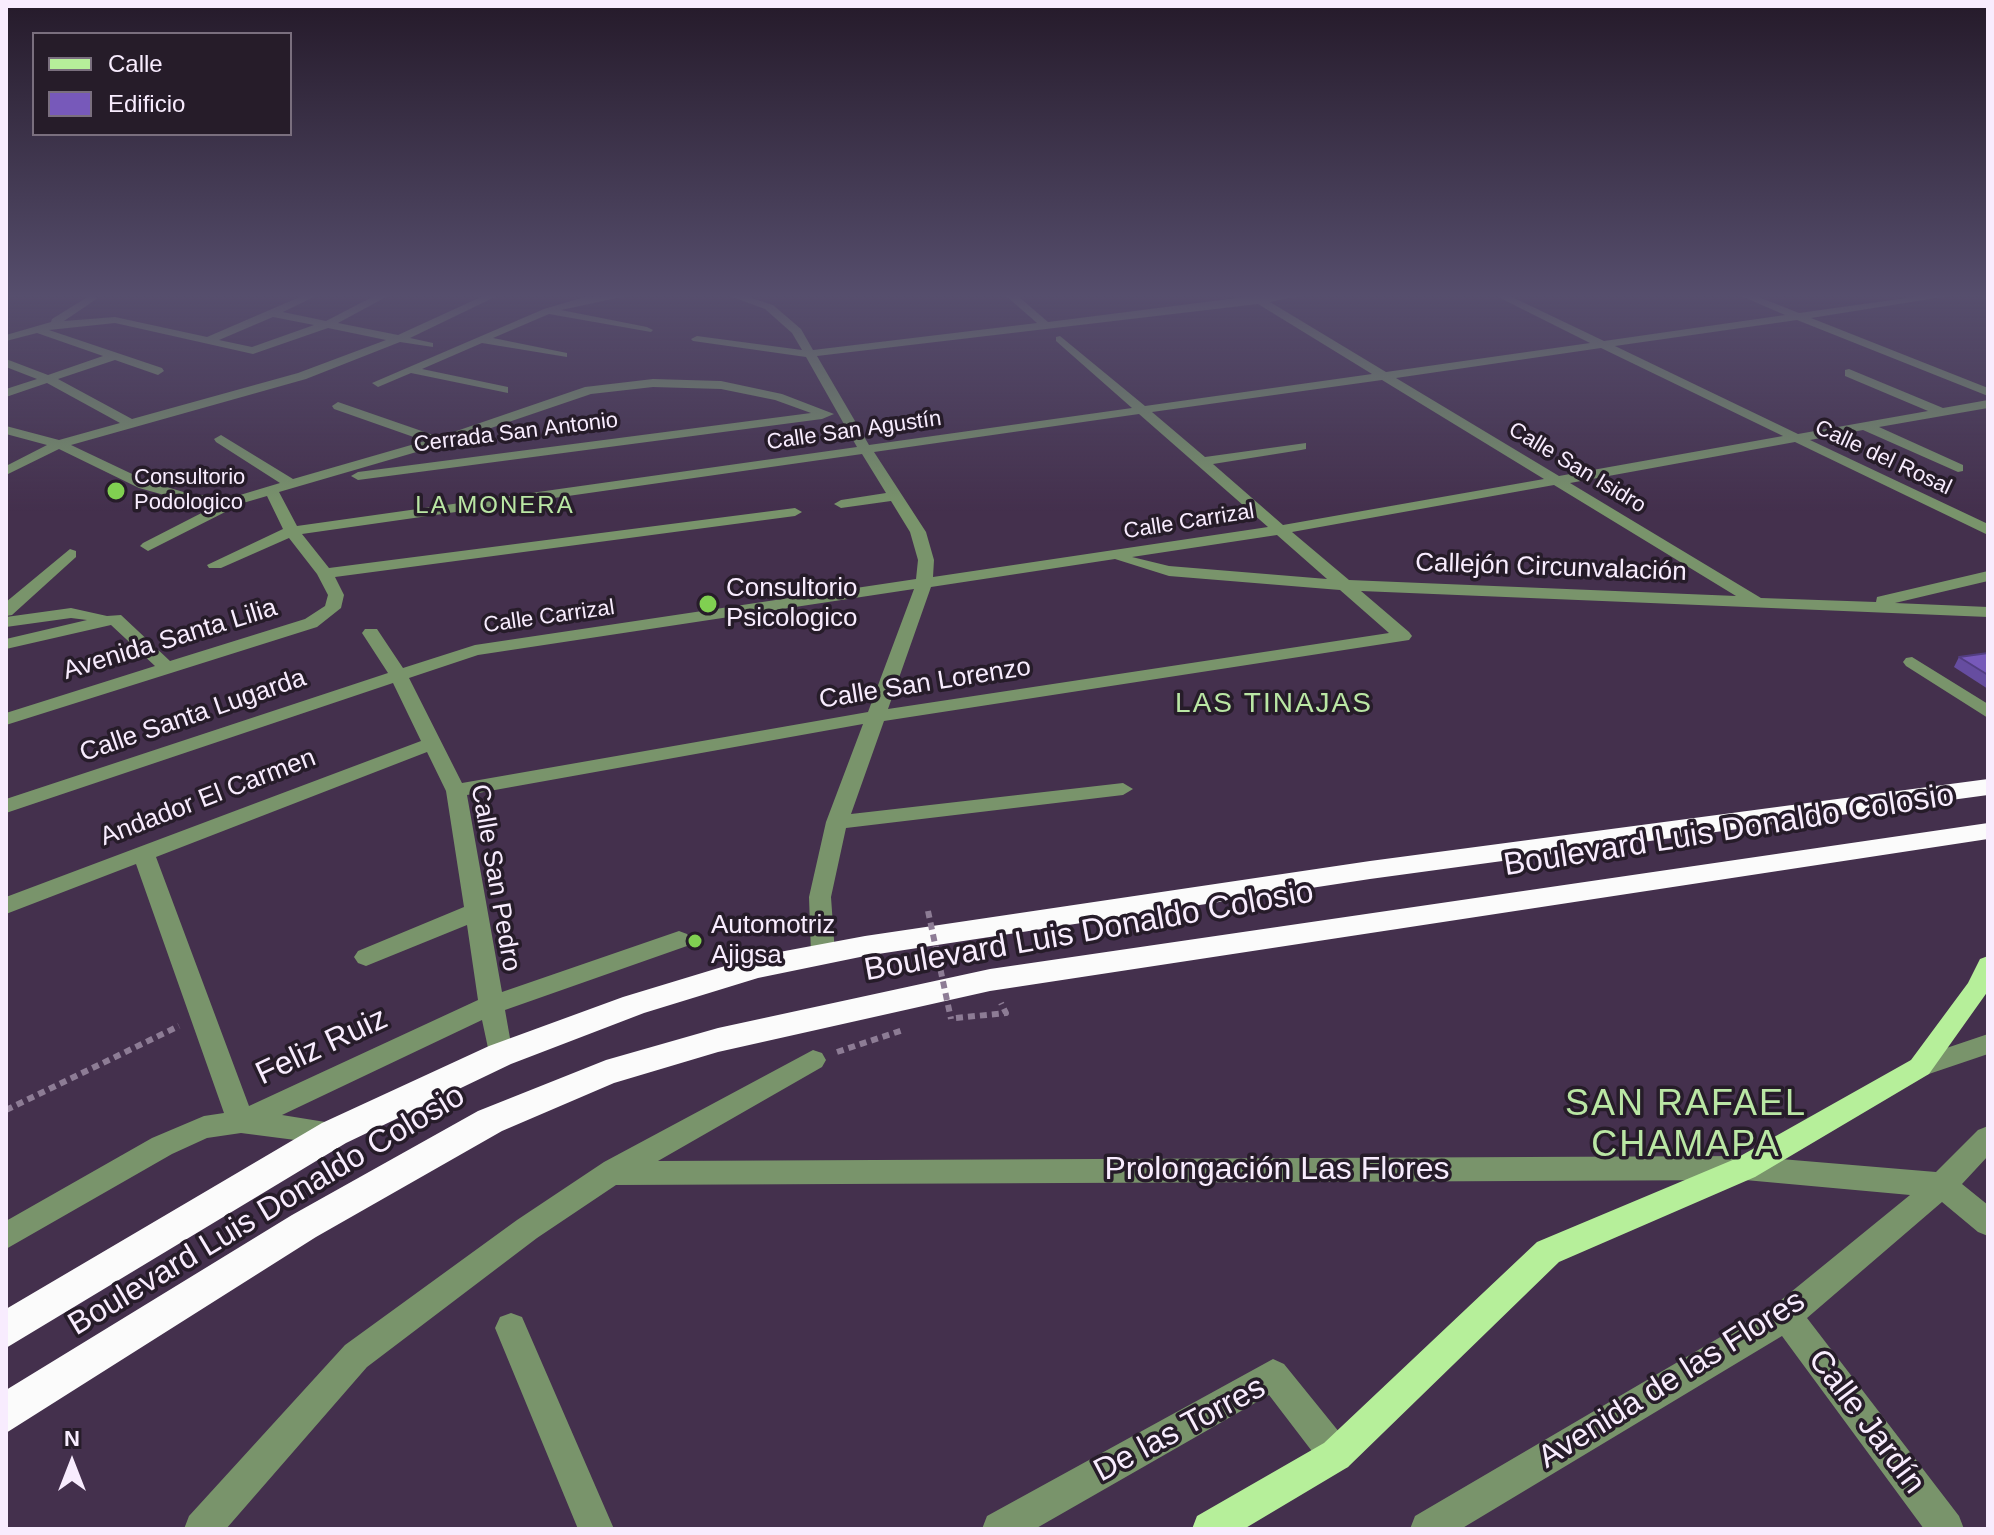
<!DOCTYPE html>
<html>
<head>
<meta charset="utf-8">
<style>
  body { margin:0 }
  #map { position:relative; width:1994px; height:1535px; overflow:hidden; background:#44304d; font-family:Helvetica,sans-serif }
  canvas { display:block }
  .frame { position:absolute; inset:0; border:8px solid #f8ecfe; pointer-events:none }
  .legend { position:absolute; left:32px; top:32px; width:260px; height:104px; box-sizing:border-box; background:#261c29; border:2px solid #7a6f7e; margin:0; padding:10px 14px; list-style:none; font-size:24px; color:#f8ecfe }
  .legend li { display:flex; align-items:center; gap:16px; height:40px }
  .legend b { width:40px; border:2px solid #7a6f7e }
  .north { position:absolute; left:32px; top:1423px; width:80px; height:80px; -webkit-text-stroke:6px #261c29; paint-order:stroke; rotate:0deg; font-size:22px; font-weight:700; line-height:32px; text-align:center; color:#f8ecfe }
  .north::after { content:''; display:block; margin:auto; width:28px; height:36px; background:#f8ecfe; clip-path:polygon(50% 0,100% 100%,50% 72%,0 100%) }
</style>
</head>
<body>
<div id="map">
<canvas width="1994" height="1535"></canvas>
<div class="frame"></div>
<ul class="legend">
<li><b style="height:10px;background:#b6ef9a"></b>Calle</li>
<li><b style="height:22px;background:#7759ba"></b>Edificio</li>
</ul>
<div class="north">N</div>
</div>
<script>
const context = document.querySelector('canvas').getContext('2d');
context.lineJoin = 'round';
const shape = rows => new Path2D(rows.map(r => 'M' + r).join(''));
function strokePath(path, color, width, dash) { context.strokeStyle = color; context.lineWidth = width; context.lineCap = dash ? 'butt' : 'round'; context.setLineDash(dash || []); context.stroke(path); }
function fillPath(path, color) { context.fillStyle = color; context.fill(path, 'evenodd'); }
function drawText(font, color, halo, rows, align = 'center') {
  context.font = font + ' Helvetica,sans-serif'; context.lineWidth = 7; context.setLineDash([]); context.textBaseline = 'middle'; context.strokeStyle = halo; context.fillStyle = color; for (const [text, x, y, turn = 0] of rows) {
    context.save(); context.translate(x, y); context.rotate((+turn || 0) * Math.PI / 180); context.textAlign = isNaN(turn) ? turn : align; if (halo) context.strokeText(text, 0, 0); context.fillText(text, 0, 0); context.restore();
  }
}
const path = shape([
  [956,1018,1006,1013,1001,1003],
  [837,1052,903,1030],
  [6,1110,179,1026]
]);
const minor = shape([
  [89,296,98,298,64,321,115,317,207,337,302,296,316,296,283,312,326,321,374,296,388,296,338,323,398,335,483,296,497,296,410,338,433,343,433,347,400,342,306,379,71,445,149,482,194,495,240,495,280,483,216,442,214,439,221,435,293,479,425,441,334,409,332,406,338,402,439,437,585,387,653,379,721,381,782,394,834,414,822,419,358,480,351,476,358,472,811,413,775,400,721,389,653,387,591,394,444,444,279,492,297,526,857,447,806,357,693,341,691,339,697,336,802,350,792,333,765,309,729,296,746,296,773,305,801,329,813,350,1037,323,1006,296,1018,296,1048,322,1252,296,1300,296,1270,302,1386,372,1590,343,1496,296,1510,296,1604,341,1785,315,1741,296,1756,296,1799,313,1920,296,1949,296,1811,318,1988,388,1988,396,1797,320,1615,346,1798,434,1928,411,1845,376,1845,370,1849,369,1943,408,1988,400,1988,408,1879,427,1963,465,1963,471,1958,472,1863,430,1810,440,1988,524,1988,535,1795,442,1570,483,1761,598,1876,602,1877,597,1988,571,1988,581,1895,603,1988,607,1988,617,1361,591,1409,632,1412,636,1409,640,884,721,851,814,1123,783,1133,789,1123,795,846,828,831,897,835,954,831,960,823,963,815,960,811,954,809,897,826,822,863,724,467,795,502,992,679,931,687,934,691,940,687,946,505,1010,513,1055,509,1062,500,1065,491,1062,482,1020,282,1115,344,1125,348,1133,344,1141,334,1145,241,1133,207,1138,172,1154,6,1249,6,1221,152,1138,204,1116,224,1113,136,864,6,914,6,897,421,741,393,683,6,813,6,799,388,673,362,633,365,629,377,629,403,668,475,645,916,579,918,560,910,532,891,501,841,508,834,504,841,500,886,493,862,454,302,534,329,568,795,508,802,512,795,516,335,577,344,595,341,608,317,627,6,725,6,713,155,666,111,625,6,649,6,639,87,620,71,618,6,627,6,617,71,608,107,616,121,615,170,661,305,619,325,606,328,595,317,574,289,538,221,568,209,568,207,565,283,529,267,496,243,503,148,551,140,546,143,543,221,503,193,503,139,488,59,449,6,475,6,466,47,445,6,434,6,426,59,440,120,423,47,383,6,397,6,389,37,379,6,367,6,359,48,375,103,356,37,333,6,341,6,335,51,322,52,319,89,296],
  [1258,304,1372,374,1145,406,1060,336,1056,337,1056,341,1132,408,869,445,817,356,1258,304],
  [273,317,314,325,252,347,219,340,273,317],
  [115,323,253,354,328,328,386,340,298,373,132,419,58,379,115,360,158,375,164,371,162,368,49,330,115,323],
  [1601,348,1783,436,1559,476,1396,378,1601,348],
  [1382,380,1544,479,1283,525,1213,464,1301,450,1306,449,1306,443,1205,457,1152,412,1382,380],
  [1139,414,1268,527,933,577,934,560,926,532,874,452,1139,414],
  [1554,485,1736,596,1349,580,1292,532,1554,485],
  [1277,535,1327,579,1169,566,1132,557,1277,535],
  [1115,559,1169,576,1340,590,1389,633,888,709,931,587,1115,559],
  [914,589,868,712,462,783,409,678,478,655,914,589],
  [427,752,446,791,464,907,358,951,354,957,358,963,366,966,467,925,478,1000,249,1106,156,857,427,752],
  [627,296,561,310,647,327,653,330,651,332,549,314,493,338,567,353,567,357,482,343,422,369,508,387,508,393,411,373,378,387,372,383,544,309,584,297,627,296],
  [1982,296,1988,296,1988,300,1984,299,1982,296],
  [70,549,76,551,76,557,12,615,6,616,6,602,70,549],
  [1912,657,1988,704,1988,718,1906,666,1903,662,1906,658,1912,657],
  [1988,1034,1988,1054,1920,1077,1911,1074,1907,1067,1911,1060,1988,1034],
  [813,1050,822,1053,826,1060,822,1067,658,1161,1745,1156,1936,1172,1978,1130,1988,1126,1988,1156,1962,1184,1988,1205,1988,1236,1978,1232,1942,1202,1807,1318,1959,1516,1964,1529,1924,1529,1782,1336,1461,1529,1410,1529,1415,1516,1775,1305,1910,1195,1745,1180,616,1185,537,1238,367,1367,226,1529,184,1529,189,1516,345,1345,517,1220,604,1162,813,1050],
  [511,1313,522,1317,614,1529,578,1529,495,1328,500,1317,511,1313],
  [1273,1359,1284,1364,1348,1443,1353,1455,1348,1467,1336,1472,1324,1467,1269,1395,1035,1529,982,1529,987,1516,1273,1359]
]);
const major = shape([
  [1988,956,1988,991,1929,1074,1755,1177,1559,1262,1348,1467,1244,1529,1192,1529,1197,1516,1324,1443,1537,1242,1735,1159,1911,1060,1968,983,1980,959,1988,956]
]);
const highway = shape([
  [1988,779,1988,795,1370,879,865,956,758,978,644,1013,511,1064,346,1143,6,1348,6,1309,322,1123,489,1046,623,997,758,956,865,936,1370,861,1988,779],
  [1988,823,1988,839,990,991,718,1052,614,1083,502,1131,316,1237,6,1433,6,1390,292,1215,478,1111,606,1060,718,1028,990,969,1988,823]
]);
const pathBridge = shape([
  [928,911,951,1019]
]);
const wall = shape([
  [1988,653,1988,689,1954,667,1959,657]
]);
const building = shape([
  [1988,653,1988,675,1959,657,1988,653]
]);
const markers = [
  [116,491,10,"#80d051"],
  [708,604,10,"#80d051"],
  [695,941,8,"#80d051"]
];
const farStreetnames = [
  ["Calle San Agustín",854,431,-8],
  ["Cerrada San Antonio",516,433,-7],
  ["Calle del Rosal",1883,458,25],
  ["Calle San Isidro",1577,468,31],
  ["Calle Carrizal",1189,522,-9],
  ["Calle Carrizal",549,617,-8]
];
const farPoinames = [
  ["Consultorio",134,478],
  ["Podologico",134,503]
];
const farNeighbourhoodnames = [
  ["LA MONERA",495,506]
];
const streetNames = [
  ["Callejón Circunvalación",1551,568,2],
  ["Avenida Santa Lilia",170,640,-17],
  ["Calle San Lorenzo",925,684,-9],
  ["Calle Santa Lugarda",193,716,-19],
  ["Andador El Carmen",208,798,-21],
  ["Calle San Pedro",495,878,80]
];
const poiNames = [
  ["Consultorio",726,589],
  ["Psicologico",726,619],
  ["Automotriz",711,926],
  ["Ajigsa",711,956]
];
const neighbourhoodNames = [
  ["LAS TINAJAS",1274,704]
];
const nearStreetnames = [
  ["Boulevard Luis Donaldo Colosio",1729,831,-9],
  ["Boulevard Luis Donaldo Colosio",1089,932,-10],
  ["Feliz Ruiz",322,1047,-25],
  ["Prolongación Las Flores",1277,1170],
  ["Boulevard Luis Donaldo Colosio",267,1211,-31],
  ["Avenida de las Flores",1672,1380,-32],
  ["Calle Jardín",1866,1422,53],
  ["De las Torres",1180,1430,-28]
];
const nearQuarternames = [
  ["SAN RAFAEL",1686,1105],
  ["CHAMAPA",1686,1146]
];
strokePath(path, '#8d7c95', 6, [7, 5]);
fillPath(minor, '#79946b');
fillPath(major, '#b6ef9a');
fillPath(highway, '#fbfbfb');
strokePath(pathBridge, '#8d7c95', 6, [7, 5]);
fillPath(wall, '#664da0');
fillPath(building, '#7759ba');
strokePath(building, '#533e82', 2);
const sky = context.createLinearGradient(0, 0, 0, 511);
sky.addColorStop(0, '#251a2a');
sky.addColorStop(0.58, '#564e6d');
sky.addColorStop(1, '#564e6d00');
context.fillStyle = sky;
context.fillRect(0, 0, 1994, 511);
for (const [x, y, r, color] of markers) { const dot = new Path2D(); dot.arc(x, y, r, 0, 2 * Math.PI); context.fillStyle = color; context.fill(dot); strokePath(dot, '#261c29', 3); }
drawText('22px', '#f8ecfe', '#261c29', farStreetnames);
drawText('22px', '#f8ecfe', '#261c29', farPoinames, 'left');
context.letterSpacing = '2px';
drawText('24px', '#bae7a4', '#261c29', farNeighbourhoodnames);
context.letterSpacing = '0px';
drawText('26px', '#f8ecfe', '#261c29', streetNames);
drawText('26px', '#f8ecfe', '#261c29', poiNames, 'left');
context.letterSpacing = '2px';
drawText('28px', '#bae7a4', '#261c29', neighbourhoodNames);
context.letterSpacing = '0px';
drawText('32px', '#f8ecfe', '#261c29', nearStreetnames);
context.letterSpacing = '2px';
drawText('36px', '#bae7a4', '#261c29', nearQuarternames);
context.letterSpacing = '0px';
</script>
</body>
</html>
